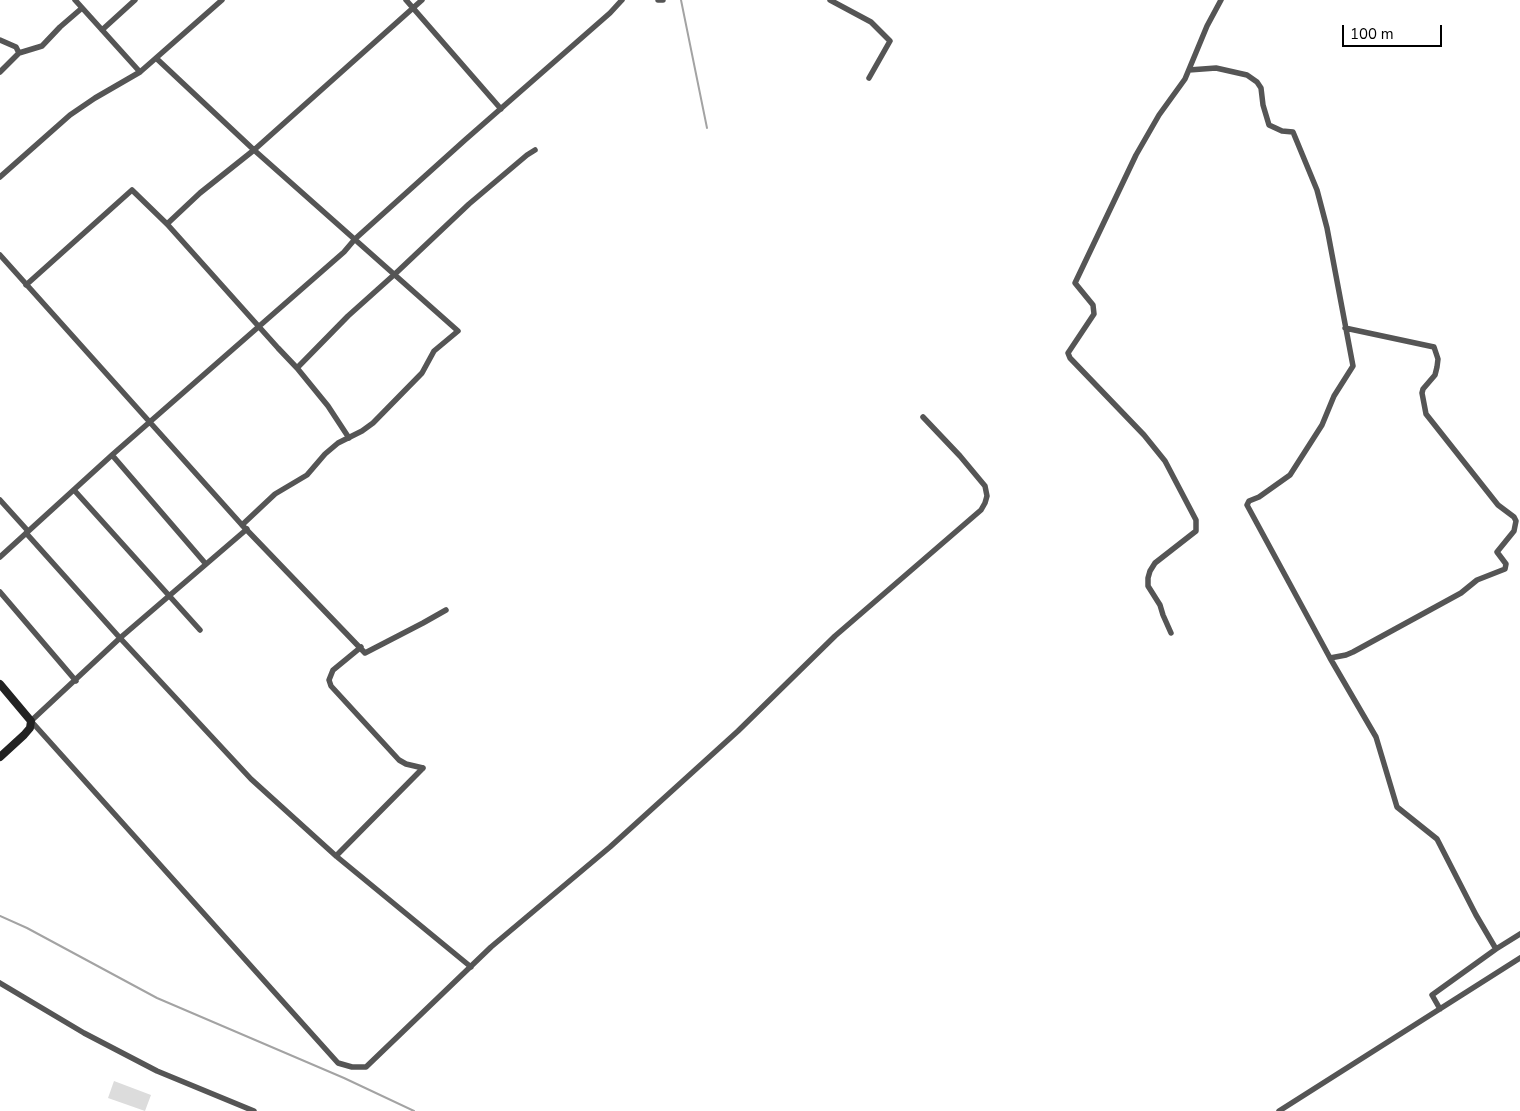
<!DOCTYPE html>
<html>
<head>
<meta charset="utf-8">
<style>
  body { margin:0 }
  #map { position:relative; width:1520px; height:1111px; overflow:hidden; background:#fff; font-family:"Nunito Sans",sans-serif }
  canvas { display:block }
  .scale { position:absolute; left:1342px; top:25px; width:100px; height:22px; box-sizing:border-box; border:2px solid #000; border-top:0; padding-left:6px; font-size:15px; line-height:18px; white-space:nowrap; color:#000; -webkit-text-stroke:4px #fff; paint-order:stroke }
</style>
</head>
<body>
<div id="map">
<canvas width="1520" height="1111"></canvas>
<div class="scale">100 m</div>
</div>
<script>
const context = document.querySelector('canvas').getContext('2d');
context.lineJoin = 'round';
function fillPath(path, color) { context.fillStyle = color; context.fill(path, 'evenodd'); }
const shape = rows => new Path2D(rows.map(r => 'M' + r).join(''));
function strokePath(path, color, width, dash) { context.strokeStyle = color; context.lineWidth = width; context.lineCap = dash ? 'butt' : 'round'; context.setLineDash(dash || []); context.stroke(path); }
const green = shape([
  [114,1081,151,1095,145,1111,108,1098]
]);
const stream = shape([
  [681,0,707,128],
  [0,916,27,928,157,998,344,1078,414,1111]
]);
const street = shape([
  [75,0,140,72,156,58,254,150,458,331,434,351,422,373,373,423,362,431,338,443,325,454,307,475,275,494,242,525],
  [406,0,501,109],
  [658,0,663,0],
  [830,0,871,22,890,41,869,78],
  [102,30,135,0],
  [0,40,16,47,19,53,0,72],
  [19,53,42,46,60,27,82,8],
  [156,58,222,0],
  [1189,70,1216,68,1247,75,1257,82,1261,88,1263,105,1269,125,1282,131,1293,132,1317,190,1327,228,1353,366,1334,396,1322,425,1290,475,1259,497,1249,501,1247,505,1330,658,1376,737,1397,807,1437,839,1476,915,1496,949],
  [0,177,70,115,95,98,140,72],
  [167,224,200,193,254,150,422,0],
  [0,255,242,525,365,653,423,623,446,610],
  [26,285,132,190,167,224,278,348,297,368,328,406,349,438],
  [297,368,348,316,396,273,469,204,527,155,535,150],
  [112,455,205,563],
  [74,490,200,630],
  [0,500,28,531],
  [247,529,120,638,31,721,338,1063,352,1067,366,1067,491,947,610,847,738,731,835,636,981,510,985,503,987,496,985,486,960,456,923,417],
  [26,533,120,638,251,779,336,856,471,967],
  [0,557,112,455,344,252,355,239,465,140,610,13,622,0],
  [0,592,76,681],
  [1171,633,1163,615,1160,605,1148,586,1148,578,1150,571,1155,563,1196,531,1196,520,1165,461,1144,435,1070,358,1068,353,1094,314,1093,305,1075,283,1136,155,1159,115,1185,79,1207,26,1221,0],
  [361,647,333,670,329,680,331,686,399,760,406,764,423,768],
  [1330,658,1346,655,1353,652,1461,593,1477,580,1505,569,1506,564,1497,552,1514,531,1516,521,1514,517,1498,505,1426,414,1422,393,1423,389,1435,375,1437,367,1438,359,1434,347,1345,328],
  [336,856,423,768],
  [0,983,84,1033,157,1071,254,1111],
  [1440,1009,1432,995,1496,949,1520,934],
  [1279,1111,1520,958]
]);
const secondary = shape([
  [0,684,31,721,30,728,24,735,0,757]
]);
fillPath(green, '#dcdcdc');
strokePath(stream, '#a3a3a3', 2);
strokePath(street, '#555', 5.5);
strokePath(secondary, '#222', 8);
</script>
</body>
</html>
